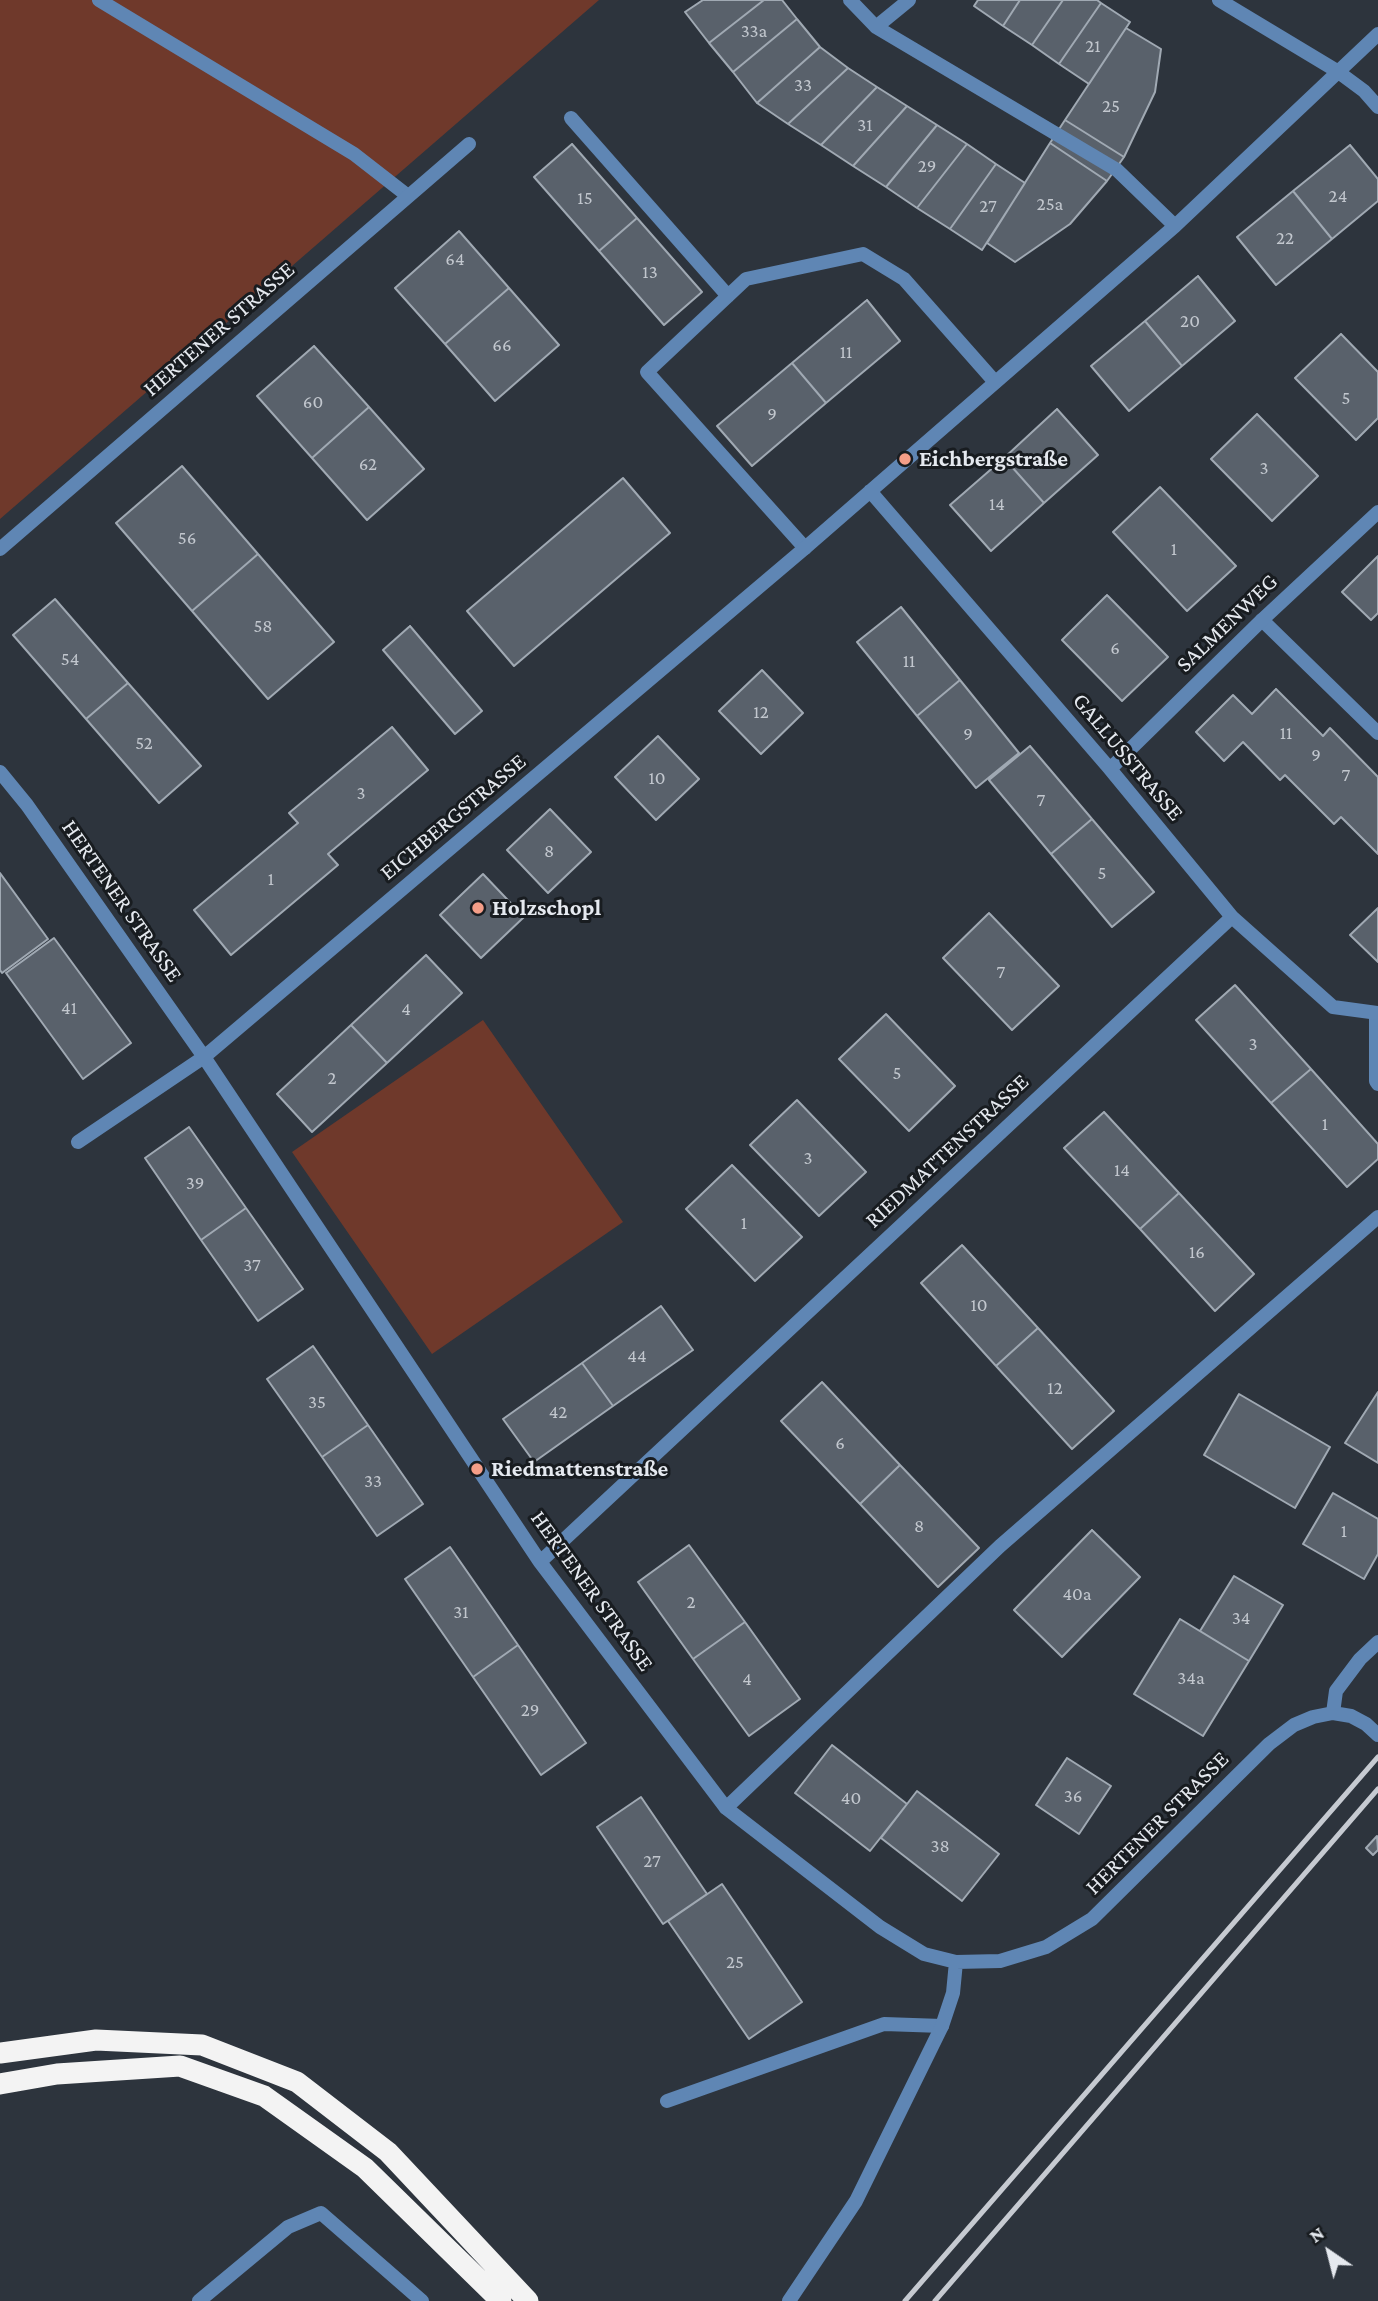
<!DOCTYPE html>
<html>
<head>
<meta charset="utf-8">
<style>
  body { margin:0 }
  #map { position:relative; width:1378px; height:2301px; overflow:hidden; background:#2d343d; font-family:"Crimson Pro",serif }
  canvas { display:block }
  .north { position:absolute; left:1294px; top:2217px; width:70px; height:70px; -webkit-text-stroke:5px #181c20; paint-order:stroke; rotate:325deg; font-size:19px; font-weight:700; line-height:28px; text-align:center; color:#e5e9ef }
  .north::after { content:''; display:block; margin:auto; width:24px; height:32px; background:#e5e9ef; clip-path:polygon(50% 0,100% 100%,50% 72%,0 100%) }
</style>
</head>
<body>
<div id="map">
<canvas width="1378" height="2301"></canvas>
<div class="north">N</div>
</div>
<script>
const context = document.querySelector('canvas').getContext('2d');
context.lineJoin = 'round';
function fillPath(path, color) { context.fillStyle = color; context.fill(path, 'evenodd'); }
const shape = rows => new Path2D(rows.map(r => 'M' + r).join(''));
function strokePath(path, color, width, dash) { context.strokeStyle = color; context.lineWidth = width; context.lineCap = dash ? 'butt' : 'round'; context.setLineDash(dash || []); context.stroke(path); }
function drawText(font, color, halo, rows, align = 'center') {
  context.font = font + ' "Crimson Pro",serif'; context.lineWidth = 6; context.setLineDash([]); context.textBaseline = 'middle'; context.strokeStyle = halo; context.fillStyle = color; for (const [text, x, y, turn = 0] of rows) {
    context.save(); context.translate(x, y); context.rotate((+turn || 0) * Math.PI / 180); context.textAlign = isNaN(turn) ? turn : align; if (halo) context.strokeText(text, 0, 0); context.fillText(text, 0, 0); context.restore();
  }
}
const green = shape([
  [0,0,599,0,0,519],
  [483,1020,623,1222,432,1354,292,1152]
]);
const building = shape([
  [703,0,764,0,709,43,685,12,703,0],
  [764,0,782,0,797,19,733,72,709,43,764,0],
  [978,0,1020,0,1003,26,974,6,978,0],
  [1020,0,1063,0,1032,45,1003,26,1020,0],
  [1063,0,1097,0,1101,3,1059,64,1032,45,1063,0],
  [1101,3,1130,22,1089,84,1059,64,1101,3],
  [797,19,820,47,757,103,733,72,797,19],
  [1126,28,1161,49,1155,92,1124,157,1065,120,1126,28],
  [820,47,848,68,788,124,757,103,820,47],
  [848,68,877,87,821,145,788,124,848,68],
  [877,87,907,106,853,166,821,145,877,87],
  [907,106,937,125,886,187,853,166,907,106],
  [1065,120,1124,157,1107,181,1050,143,1065,120],
  [937,125,967,144,917,208,886,187,937,125],
  [1050,143,1107,181,1070,224,1015,262,987,243,1050,143],
  [572,144,637,218,599,251,534,177,572,144],
  [967,144,996,164,950,229,917,208,967,144],
  [1350,145,1378,179,1378,201,1332,239,1293,191,1350,145],
  [996,164,1025,183,982,250,950,229,996,164],
  [1293,191,1332,239,1276,285,1237,237,1293,191],
  [637,218,702,292,664,325,599,251,637,218],
  [459,231,509,288,445,344,395,288,459,231],
  [1198,276,1235,321,1182,366,1145,321,1198,276],
  [509,288,559,345,495,401,445,344,509,288],
  [867,300,900,341,826,403,792,363,867,300],
  [1145,321,1182,366,1129,411,1091,366,1145,321],
  [1341,334,1378,372,1378,418,1356,440,1295,378,1341,334],
  [314,346,369,407,312,458,257,396,314,346],
  [792,363,826,403,752,466,717,426,792,363],
  [369,407,424,469,367,520,312,458,369,407],
  [1057,409,1098,455,1044,503,1004,458,1057,409],
  [1257,414,1318,476,1272,521,1211,459,1257,414],
  [1004,458,1044,503,991,551,950,505,1004,458],
  [182,466,258,554,192,611,116,523,182,466],
  [623,478,670,533,514,666,467,611,623,478],
  [1160,487,1236,566,1187,611,1113,532,1160,487],
  [258,554,334,642,268,699,192,611,258,554],
  [1378,556,1378,613,1371,620,1342,592,1378,556],
  [1107,595,1168,657,1122,701,1062,640,1107,595],
  [55,599,128,683,86,719,13,635,55,599],
  [901,607,960,680,917,716,857,642,901,607],
  [410,626,482,711,455,734,383,650,410,626],
  [762,670,803,713,761,754,719,711,762,670],
  [960,680,1019,753,976,788,917,716,960,680],
  [128,683,201,766,159,803,86,719,128,683],
  [1276,689,1323,736,1330,728,1378,777,1378,854,1341,817,1334,824,1285,775,1280,780,1243,742,1224,761,1196,732,1233,695,1252,714,1276,689],
  [392,727,428,770,328,854,338,865,231,955,194,910,298,823,289,813,392,727],
  [658,736,699,779,656,820,615,777,658,736],
  [1030,746,1092,819,1051,854,989,780,1030,746],
  [550,809,591,852,548,893,507,850,550,809],
  [1092,819,1154,892,1112,927,1051,854,1092,819],
  [0,873,48,939,2,973,0,970,0,873],
  [483,874,524,917,481,958,440,915,483,874],
  [1378,908,1378,962,1350,935,1378,908],
  [989,913,1059,986,1012,1030,943,958,989,913],
  [54,938,131,1043,83,1079,6,973,54,938],
  [426,955,462,993,387,1063,351,1025,426,955],
  [1235,985,1311,1069,1271,1103,1196,1020,1235,985],
  [886,1014,955,1086,909,1131,839,1059,886,1014],
  [351,1025,387,1063,312,1132,277,1094,351,1025],
  [1311,1069,1378,1144,1378,1159,1347,1187,1271,1103,1311,1069],
  [797,1100,866,1172,819,1216,750,1145,797,1100],
  [1104,1112,1179,1193,1140,1229,1064,1148,1104,1112],
  [189,1127,246,1208,201,1240,145,1158,189,1127],
  [732,1165,802,1237,755,1281,686,1209,732,1165],
  [1179,1193,1254,1274,1215,1311,1140,1229,1179,1193],
  [246,1208,303,1289,258,1321,201,1240,246,1208],
  [962,1245,1038,1328,996,1366,921,1283,962,1245],
  [661,1306,693,1350,613,1406,582,1363,661,1306],
  [1038,1328,1114,1411,1072,1449,996,1366,1038,1328],
  [313,1346,368,1425,322,1457,267,1379,313,1346],
  [582,1363,613,1406,534,1462,503,1419,582,1363],
  [822,1382,900,1465,860,1504,781,1421,822,1382],
  [1378,1392,1378,1463,1345,1443,1378,1392],
  [1239,1394,1330,1447,1295,1508,1204,1455,1239,1394],
  [368,1425,423,1504,377,1536,322,1457,368,1425],
  [900,1465,979,1548,938,1587,860,1504,900,1465],
  [1333,1493,1378,1519,1378,1554,1364,1579,1303,1544,1333,1493],
  [1092,1530,1140,1577,1062,1657,1014,1610,1092,1530],
  [689,1545,745,1622,693,1659,638,1582,689,1545],
  [450,1547,518,1645,473,1677,405,1579,450,1547],
  [1234,1576,1283,1605,1249,1661,1200,1631,1234,1576],
  [1180,1619,1249,1661,1203,1736,1134,1694,1180,1619],
  [745,1622,800,1699,749,1736,693,1659,745,1622],
  [518,1645,586,1743,541,1775,473,1677,518,1645],
  [832,1745,907,1804,870,1851,795,1793,832,1745],
  [1067,1758,1111,1786,1079,1834,1036,1805,1067,1758],
  [917,1791,999,1854,962,1901,881,1838,917,1791],
  [641,1797,707,1894,663,1924,597,1827,641,1797],
  [1377,1836,1378,1850,1373,1855,1366,1848,1377,1836],
  [722,1884,802,2002,749,2039,668,1921,722,1884]
]);
const service = shape([
  [99,0,354,154,408,196],
  [571,118,728,296],
  [805,548,647,372,746,279,863,254,904,279,995,382],
  [1262,620,1378,733],
  [1376,1014,1376,1081,1378,1084],
  [726,1808,1000,1546,1378,1217],
  [667,2101,884,2024,942,2026],
  [199,2301,288,2227,321,2213,422,2301]
]);
const minor = shape([
  [850,0,876,27,1117,170,1175,226],
  [1219,0,1337,71,1364,91,1378,107],
  [876,27,909,0],
  [870,491,1110,769,1232,917,1333,1007,1378,1013],
  [0,549,469,144],
  [1110,769,1262,620,1378,512],
  [0,772,27,805,204,1057,540,1562,726,1808,880,1927,924,1954,956,1962,1000,1961,1046,1947,1092,1919,1269,1744,1294,1725,1313,1717,1333,1713,1351,1716,1366,1724,1378,1735],
  [78,1142,204,1057,805,548,1175,226,1378,34],
  [540,1562,1232,917],
  [1333,1713,1336,1691,1360,1659,1378,1642],
  [789,2301,856,2201,942,2026,953,1993,956,1962]
]);
const motorway = shape([
  [0,2053,96,2040,202,2045,297,2082,388,2152,528,2301],
  [0,2084,57,2074,180,2066,264,2096,365,2168,501,2301]
]);
const rail = shape([
  [905,2301,1378,1757],
  [935,2301,1378,1789]
]);
const markers = [
  [905,459,7,"#f49e88"],
  [478,908,7,"#f49e88"],
  [477,1469,7,"#f49e88"]
];
const numberNames = [
  ["33a",754,31],
  ["21",1093,46],
  ["33",803,85],
  ["25",1111,106],
  ["31",865,125],
  ["29",927,166],
  ["24",1338,196],
  ["15",585,198],
  ["25a",1050,204],
  ["27",988,206],
  ["22",1285,238],
  ["64",455,259],
  ["13",650,272],
  ["20",1190,321],
  ["66",502,345],
  ["11",846,352],
  ["5",1346,398],
  ["60",313,402],
  ["9",772,414],
  ["62",368,464],
  ["3",1264,468],
  ["14",997,504],
  ["56",187,538],
  ["1",1174,549],
  ["58",263,626],
  ["6",1115,648],
  ["54",70,659],
  ["11",909,661],
  ["12",761,712],
  ["11",1286,733],
  ["9",968,734],
  ["52",144,743],
  ["9",1316,755],
  ["7",1346,775],
  ["10",657,778],
  ["3",361,793],
  ["7",1041,800],
  ["8",549,851],
  ["5",1102,873],
  ["1",271,879],
  ["7",1001,972],
  ["41",69,1008],
  ["4",406,1009],
  ["3",1253,1044],
  ["5",897,1073],
  ["2",332,1078],
  ["1",1325,1124],
  ["3",808,1158],
  ["14",1122,1170],
  ["39",195,1183],
  ["1",744,1223],
  ["16",1197,1252],
  ["37",252,1265],
  ["10",979,1305],
  ["44",637,1356],
  ["12",1055,1388],
  ["35",317,1402],
  ["42",558,1412],
  ["6",840,1443],
  ["33",373,1481],
  ["8",919,1526],
  ["1",1344,1531],
  ["40a",1077,1594],
  ["2",691,1602],
  ["31",461,1612],
  ["34",1241,1618],
  ["34a",1191,1678],
  ["4",747,1679],
  ["29",530,1710],
  ["36",1073,1796],
  ["40",851,1798],
  ["38",940,1846],
  ["27",652,1861],
  ["25",735,1962]
];
const streetNames = [
  ["HERTENER STRASSE",219,329,-41],
  ["SALMENWEG",1227,623,-44],
  ["GALLUSSTRASSE",1128,757,50],
  ["EICHBERGSTRASSE",453,817,-40],
  ["HERTENER STRASSE",122,901,55],
  ["RIEDMATTENSTRASSE",947,1151,-43],
  ["HERTENER STRASSE",592,1591,54],
  ["HERTENER STRASSE",1157,1823,-45]
];
const poiNames = [
  ["Eichbergstraße",919,459],
  ["Holzschopl",492,908],
  ["Riedmattenstraße",491,1469]
];
fillPath(green, '#6f392b');
fillPath(building, '#59616b');
strokePath(building, '#a0a9b3', 2);
strokePath(service, '#5f86b4', 14);
strokePath(minor, '#5f86b4', 14);
strokePath(motorway, '#f3f3f3', 21);
strokePath(rail, '#c6cad1', 5);
for (const [x, y, r, color] of markers) { const dot = new Path2D(); dot.arc(x, y, r, 0, 2 * Math.PI); context.fillStyle = color; context.fill(dot); strokePath(dot, '#181c20', 2.5); }
drawText('19px', '#c2c7ce', null, numberNames);
drawText('23px', '#e5e9ef', '#181c20', streetNames);
drawText('bold 23px', '#e5e9ef', '#181c20', poiNames, 'left');
</script>
</body>
</html>
